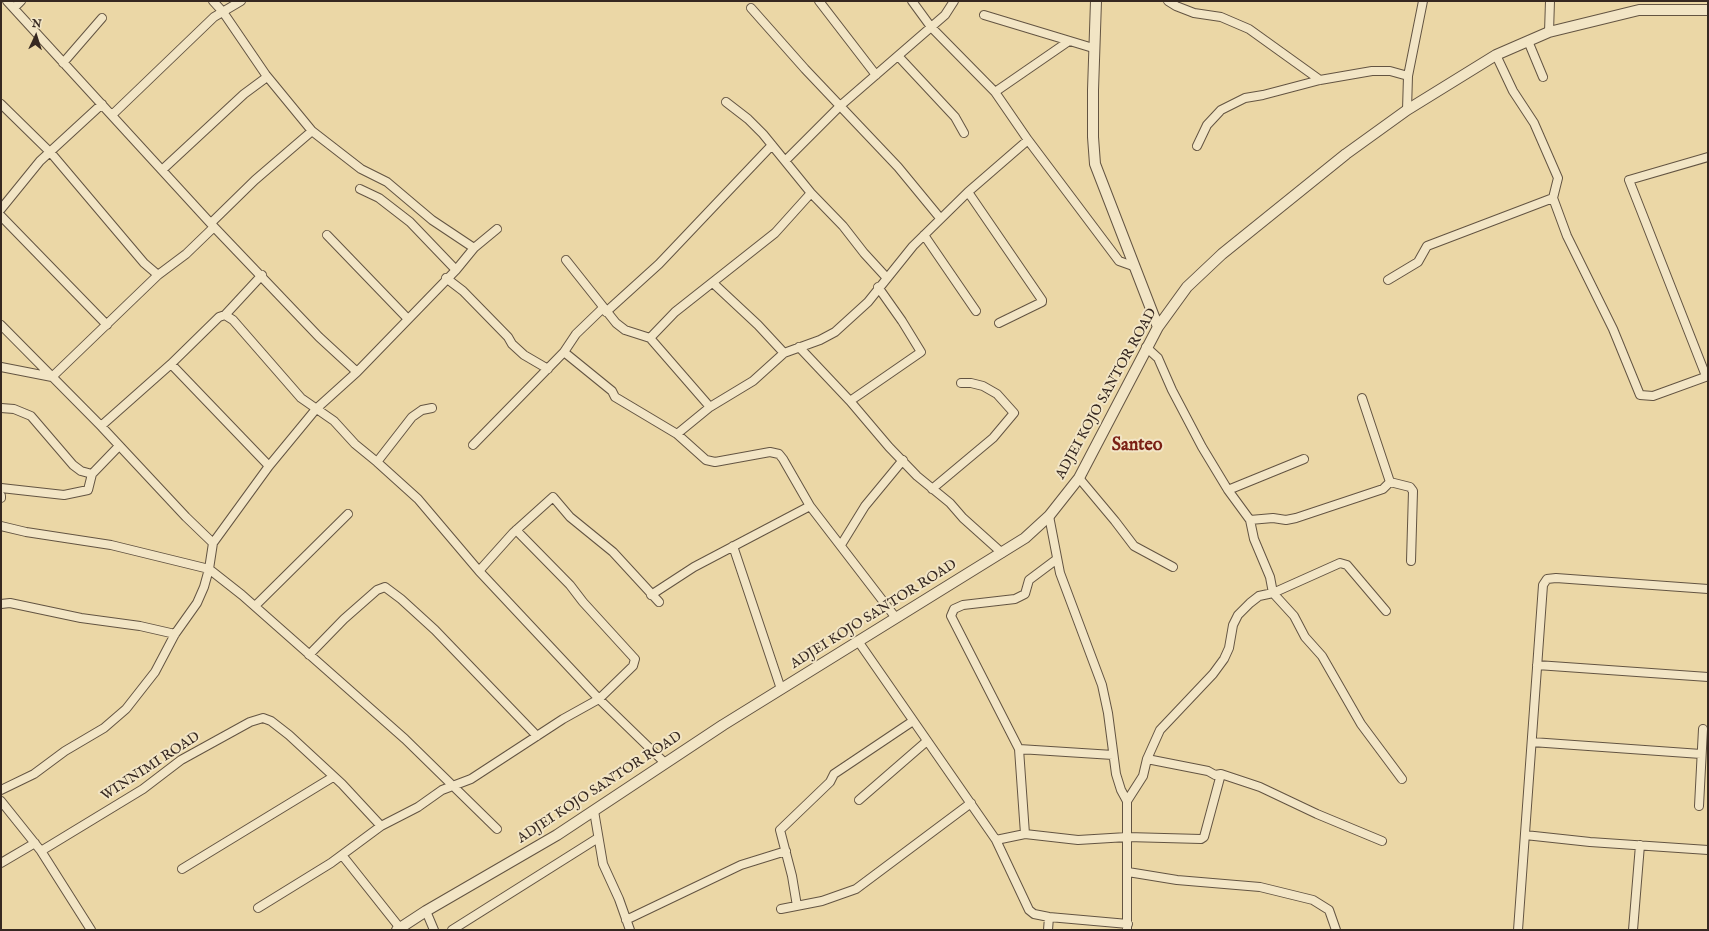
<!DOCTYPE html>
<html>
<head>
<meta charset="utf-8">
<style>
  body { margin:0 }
  #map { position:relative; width:1709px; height:931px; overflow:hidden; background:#ebd7a6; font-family:"IM FELL English",serif }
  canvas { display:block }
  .frame { position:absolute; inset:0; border:2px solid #362821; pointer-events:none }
  .north { position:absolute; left:16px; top:16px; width:40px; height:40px; -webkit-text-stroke:3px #f2e5c5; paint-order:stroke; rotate:4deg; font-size:11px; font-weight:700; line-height:16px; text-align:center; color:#362821 }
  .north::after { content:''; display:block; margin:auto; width:14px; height:18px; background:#362821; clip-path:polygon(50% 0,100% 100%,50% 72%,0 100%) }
</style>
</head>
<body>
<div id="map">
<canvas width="1709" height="931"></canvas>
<div class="frame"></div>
<div class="north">N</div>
</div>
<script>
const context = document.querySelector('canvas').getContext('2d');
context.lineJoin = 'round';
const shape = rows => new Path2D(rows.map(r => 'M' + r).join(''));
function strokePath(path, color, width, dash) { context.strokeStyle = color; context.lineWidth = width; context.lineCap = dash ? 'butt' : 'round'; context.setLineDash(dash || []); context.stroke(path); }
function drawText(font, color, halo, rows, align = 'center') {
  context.font = font + ' "IM FELL English",serif'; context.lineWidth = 4; context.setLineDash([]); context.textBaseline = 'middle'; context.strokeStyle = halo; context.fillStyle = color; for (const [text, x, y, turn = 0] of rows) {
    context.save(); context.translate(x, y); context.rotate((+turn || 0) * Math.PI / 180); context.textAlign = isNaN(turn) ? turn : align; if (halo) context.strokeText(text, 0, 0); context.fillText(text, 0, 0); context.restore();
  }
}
const minor = shape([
  [7,1,214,227,319,337,357,372],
  [213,1,223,12,266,75,312,131,361,169,387,182,432,220,474,248],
  [819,1,876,75],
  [912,1,931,27,995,92,1028,140,1119,261,1133,266],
  [1168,1,1176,6,1194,13,1221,17,1249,29,1320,80],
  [14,8,21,1],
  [751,8,805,69,898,167,940,218],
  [984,15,1093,48],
  [1549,32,1550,1],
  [1528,41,1543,77],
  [1496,55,1513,91,1534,123,1558,178,1553,198,1567,236,1613,329,1640,395,1653,396,1708,376],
  [899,57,955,117,964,133],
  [63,63,102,18],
  [995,92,1069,41],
  [726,102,748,119,763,134,811,193,843,226,864,253,886,277],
  [1,104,51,153,144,263,158,275],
  [1407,110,1408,76,1423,1],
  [112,115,214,17,241,1],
  [1197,146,1207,125,1221,110,1245,98,1263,95,1320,80,1372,71,1390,71,1408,76],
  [785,161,840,106,945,15,954,1],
  [162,170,244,94,267,77],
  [360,189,379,198,410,222,456,270],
  [968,192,1042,300,1042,302,999,323],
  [1,209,40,161,102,104],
  [1,216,107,325],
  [211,223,255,180,312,131],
  [327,235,407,318],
  [924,235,976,311],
  [566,260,616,323,625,330,650,338],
  [446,278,463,291,508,337,512,344,524,355,548,369],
  [1388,280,1418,262,1427,246,1553,198],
  [713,283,758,325,784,353],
  [606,312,659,264,772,145],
  [225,315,262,275],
  [1,325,101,426,186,517,213,543,269,466,316,409,357,372,456,270,474,248,497,229],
  [799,347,850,401,889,447,917,476,950,503,963,518,1002,553],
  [1146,347,1158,358,1172,390,1202,447,1228,490,1250,520,1254,539,1270,577,1273,593,1294,616,1305,637,1322,656,1361,724,1402,779],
  [564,352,576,334,603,308],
  [171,364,269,466],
  [1,367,52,377],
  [1706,376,1629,180,1708,157],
  [52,377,158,275,186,254,214,227],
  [850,401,921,352,902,321,878,287],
  [710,407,650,338,675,312,775,233,811,193],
  [1,408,14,409,31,416,73,465,81,471,92,474,119,446],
  [101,426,171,364,219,317,225,315,233,320,301,398,334,421,355,444,377,462,418,499,479,571,599,699,665,763],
  [677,434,710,407,753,381,784,353,820,340,835,332,868,302,913,246,968,192,1028,140],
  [473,445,564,352,612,391,615,397,677,434,706,460,715,462,770,452,779,454,783,459,810,506,896,618],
  [377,462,412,417,422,410,432,408],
  [1079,478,1115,521,1134,546,1173,567],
  [1390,482,1410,487,1413,491,1411,561],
  [1,488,64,495,88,490,92,474],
  [932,489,993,438,1014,413,997,394,983,386,971,383,961,383],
  [1228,490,1304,459],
  [1,496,1,498],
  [1049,516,1060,573,1102,685,1108,713,1116,774,1121,790,1127,801,1127,930],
  [1250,520,1273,518,1286,520,1296,518,1383,489,1390,482,1362,398],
  [1,526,26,532,111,545,209,569,242,595,405,739,497,829],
  [841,545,865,506,903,460],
  [733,546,781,689],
  [479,571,513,533,553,497,570,517,613,552,659,602],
  [651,595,694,567,810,506],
  [1,604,10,603,81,618,140,626,175,634],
  [255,606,348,514],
  [858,641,996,840,1029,910,1034,914,1049,917,1128,924],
  [309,655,344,619,377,590,385,587,401,599,435,630,537,736],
  [1537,665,1708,677],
  [1532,742,1701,754],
  [1019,749,1113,755],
  [1221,774,1260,787,1317,814,1382,841],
  [1,790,34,774,65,751,104,728,126,709,155,672,175,634,197,603,204,587,209,569,213,543],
  [859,800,927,741],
  [1,801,41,851,91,930],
  [1127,801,1143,776,1147,759,1160,730,1213,674,1224,659,1229,648,1233,625,1238,615,1250,603,1259,596,1273,593,1340,563,1347,565,1386,611],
  [1699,806,1703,729],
  [594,811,603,864,619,899,630,930],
  [1025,834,1078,840,1127,837,1201,839,1204,837,1221,774,1215,775,1208,771,1147,759],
  [1525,835,1590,842,1708,850],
  [996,840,1025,834,1019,749,951,616,954,609,963,605,1015,599,1025,594,1029,580,1057,559],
  [41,851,143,789,181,760,250,722,263,718,271,721,289,735,342,784,381,826],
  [342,855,400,928],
  [1,863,35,843],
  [182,869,333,777],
  [1128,872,1177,880,1260,887,1313,900,1329,910,1336,930],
  [797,906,792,876,780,830,830,782,834,774,913,721],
  [258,908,331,863,381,826,418,807,442,790,471,779,563,719,599,699,633,666,635,659,583,602,570,585,516,530],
  [781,909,822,901,856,889,971,803],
  [426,911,434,930],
  [626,920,741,865,786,851],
  [452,930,598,838],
  [1048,930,1049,917],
  [1518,930,1543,585,1547,579,1556,578,1708,589],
  [1633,930,1640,845]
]);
const tertiary = shape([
  [1096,1,1093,90,1093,137,1095,164,1158,327],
  [397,930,426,911,557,835,723,725,1025,538,1049,516,1079,478,1158,327,1187,287,1222,254,1346,154,1407,110,1496,55,1549,32,1639,10,1708,10]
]);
const streetNames = [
  ["ADJEI KOJO SANTOR ROAD",1107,394,-61],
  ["ADJEI KOJO SANTOR ROAD",874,615,-32],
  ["WINNIMI ROAD",151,767,-33],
  ["ADJEI KOJO SANTOR ROAD",600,788,-33]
];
const districtNames = [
  ["Santeo",1137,446]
];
strokePath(minor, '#635442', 10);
strokePath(tertiary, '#635442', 12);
strokePath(minor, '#f2e5c5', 8);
strokePath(tertiary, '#f2e5c5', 10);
drawText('14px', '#362821', '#f2e5c5', streetNames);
drawText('bold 18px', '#7a1f14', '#f2e5c5', districtNames);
</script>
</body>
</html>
